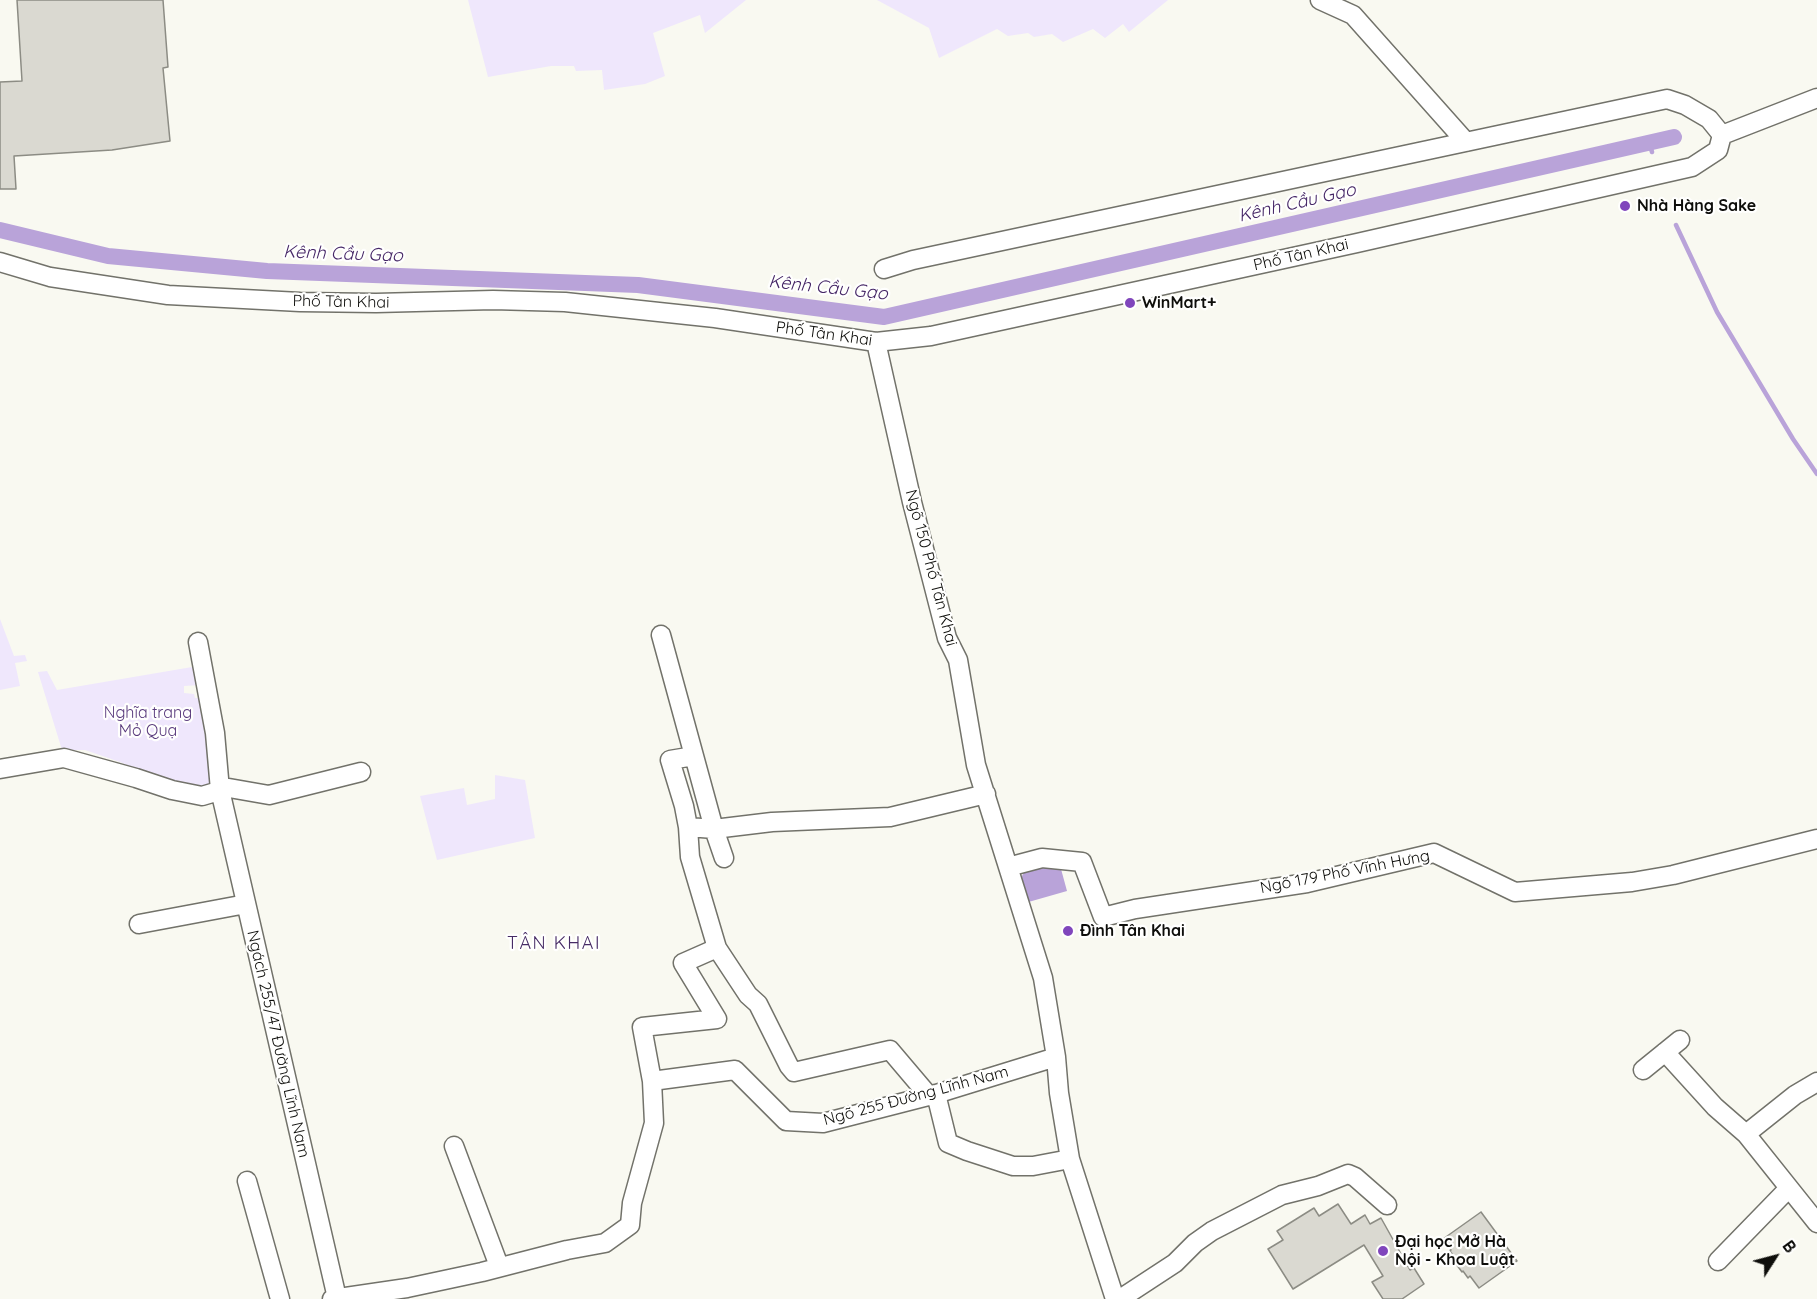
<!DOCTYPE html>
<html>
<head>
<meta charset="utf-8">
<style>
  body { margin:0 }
  #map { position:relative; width:1817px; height:1299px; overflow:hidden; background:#f9f9f1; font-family:Quicksand,sans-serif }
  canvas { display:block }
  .north { position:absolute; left:1745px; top:1227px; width:60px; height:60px; -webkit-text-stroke:4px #fffffe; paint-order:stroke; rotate:54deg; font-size:16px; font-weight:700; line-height:24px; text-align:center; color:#0e0e0b }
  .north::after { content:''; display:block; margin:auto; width:21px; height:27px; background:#0e0e0b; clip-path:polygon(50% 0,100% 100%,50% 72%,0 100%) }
</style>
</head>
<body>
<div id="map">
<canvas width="1817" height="1299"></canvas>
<div class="north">B</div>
</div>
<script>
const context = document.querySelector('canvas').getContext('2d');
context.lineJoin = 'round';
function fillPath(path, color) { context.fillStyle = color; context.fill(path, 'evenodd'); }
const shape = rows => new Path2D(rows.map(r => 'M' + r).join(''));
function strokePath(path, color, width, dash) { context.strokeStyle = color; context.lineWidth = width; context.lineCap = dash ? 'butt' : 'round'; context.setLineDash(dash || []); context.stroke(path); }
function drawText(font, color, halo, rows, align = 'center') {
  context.font = font + ' Quicksand,sans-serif'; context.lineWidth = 4.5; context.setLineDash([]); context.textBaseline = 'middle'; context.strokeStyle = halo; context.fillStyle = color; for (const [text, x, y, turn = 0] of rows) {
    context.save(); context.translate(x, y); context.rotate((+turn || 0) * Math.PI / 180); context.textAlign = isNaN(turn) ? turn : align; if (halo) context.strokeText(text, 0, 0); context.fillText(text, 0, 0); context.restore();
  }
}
const green = shape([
  [468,0,746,0,705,33,700,15,653,33,665,76,645,84,604,90,602,70,576,71,574,66,551,66,488,77],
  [877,0,1168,0,1129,32,1123,24,1105,38,1093,29,1063,42,1052,34,1034,37,1028,33,1008,36,997,29,939,58,929,28],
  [0,619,14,656,25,655,27,661,15,663,20,686,0,690],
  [198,666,200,685,184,686,184,693,194,694,195,698,203,698,213,787,194,791,168,783,120,762,85,750,62,750,38,672,47,671,57,690],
  [495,775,525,780,535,838,437,860,420,796,464,788,467,805,495,799]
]);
const water = shape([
  [1047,864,1061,869,1067,891,1025,903,1020,879,1027,868]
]);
const stream = shape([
  [1649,142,1652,152],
  [1676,225,1717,312,1793,439,1817,474]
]);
const canal = shape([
  [0,230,108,256,267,271,638,285,884,317,1674,137]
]);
const building = shape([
  [17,0,163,0,168,67,163,68,170,141,112,150,14,156,16,189,0,189,0,82,22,81,17,0],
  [1338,1204,1351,1224,1365,1215,1370,1224,1381,1218,1410,1270,1414,1268,1424,1284,1402,1299,1383,1299,1372,1282,1383,1276,1364,1245,1293,1289,1268,1249,1283,1240,1277,1231,1314,1208,1319,1216,1338,1204],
  [1481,1212,1517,1261,1479,1288,1470,1276,1468,1278,1463,1271,1462,1272,1453,1260,1455,1258,1450,1251,1451,1250,1443,1239,1481,1212]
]);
const minor = shape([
  [1320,0,1353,15,1466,142],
  [1722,135,1817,98],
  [0,262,50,277,168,295,300,302,376,303,493,300,565,302,715,318,876,342,931,336,1357,243,1692,167,1718,150,1722,135],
  [884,269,913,260,1667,99,1685,105,1709,119,1722,135],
  [876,342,912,502,947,638,958,660,976,765,1043,978,1056,1057,1059,1093,1070,1159,1115,1299],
  [661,635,714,829,724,858],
  [198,642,215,733,220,790,337,1298],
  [694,756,670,760,684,806,688,827,690,857,717,948,748,995,758,1004,789,1066,794,1072,890,1050,929,1096],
  [0,769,64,758,136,778,172,790,202,796,229,788,269,795,361,772],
  [688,827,714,829,772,822,890,817,986,794],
  [1008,867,1042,858,1082,862,1103,917,1135,909,1307,883,1434,853,1515,892,1632,882,1673,875,1817,839],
  [139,924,246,904],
  [1665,1052,1715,1107,1746,1134,1817,1223],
  [1643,1070,1680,1040],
  [652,1081,642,1027,717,1019,683,963,717,948],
  [936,1094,948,1143,967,1151,1013,1166,1033,1166,1070,1159],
  [1746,1134,1795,1095,1817,1082],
  [454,1146,499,1266],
  [247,1181,280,1299],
  [1718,1261,1789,1188],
  [332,1299,407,1288,482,1272,567,1250,605,1243,630,1225,632,1203,654,1123,652,1081,735,1070,786,1121,823,1123,936,1094,1056,1057],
  [1120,1299,1175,1263,1195,1243,1212,1231,1282,1195,1318,1186,1348,1174,1355,1177,1387,1205]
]);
const markers = [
  [1625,206,6,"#8046bc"],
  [1130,303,6,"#8046bc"],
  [1068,931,6,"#8046bc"],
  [1383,1251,6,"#8046bc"]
];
const poiNames = [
  ["Nhà Hàng Sake",1637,206],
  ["WinMart+",1142,303],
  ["Đình Tân Khai",1080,931],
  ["Đại học Mở Hà",1395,1242],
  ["Nội - Khoa Luật",1395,1260]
];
const streetNames = [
  ["Phố Tân Khai",1301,255,-13],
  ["Phố Tân Khai",341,302,1],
  ["Phố Tân Khai",824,334,8],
  ["Ngõ 150 Phố Tân Khai",931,568,75],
  ["Ngõ 179 Phố Vĩnh Hưng",1345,872,-11],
  ["Ngách 255/47 Đường Lĩnh Nam",278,1044,77],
  ["Ngõ 255 Đường Lĩnh Nam",916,1096,-15]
];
const parkNames = [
  ["Nghĩa trang",148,713],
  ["Mỏ Quạ",148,731]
];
const waterNames = [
  ["Kênh Cầu Gạo",1297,203,-13],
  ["Kênh Cầu Gạo",343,254,2],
  ["Kênh Cầu Gạo",828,288,6]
];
const neighbourhoodNames = [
  ["TÂN KHAI",554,944]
];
fillPath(green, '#efe7fc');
fillPath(water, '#b9a3d9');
strokePath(stream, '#b9a3d9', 4.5);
strokePath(canal, '#b9a3d9', 16);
fillPath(building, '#dad9d1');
strokePath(building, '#8c8c84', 1.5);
strokePath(minor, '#72726a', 21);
strokePath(minor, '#fff', 18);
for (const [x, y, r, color] of markers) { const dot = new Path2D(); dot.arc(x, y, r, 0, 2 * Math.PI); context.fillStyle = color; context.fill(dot); strokePath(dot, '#fffffe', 2); }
drawText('bold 16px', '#0e0e0b', '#fffffe', poiNames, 'left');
drawText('16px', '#0e0e0b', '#fffffe', streetNames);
drawText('16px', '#58397c', '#fffffe', parkNames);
drawText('italic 18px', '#452666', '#fffffe', waterNames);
context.letterSpacing = '1.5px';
drawText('18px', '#462b65', '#fffffe', neighbourhoodNames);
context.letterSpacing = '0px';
</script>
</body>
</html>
